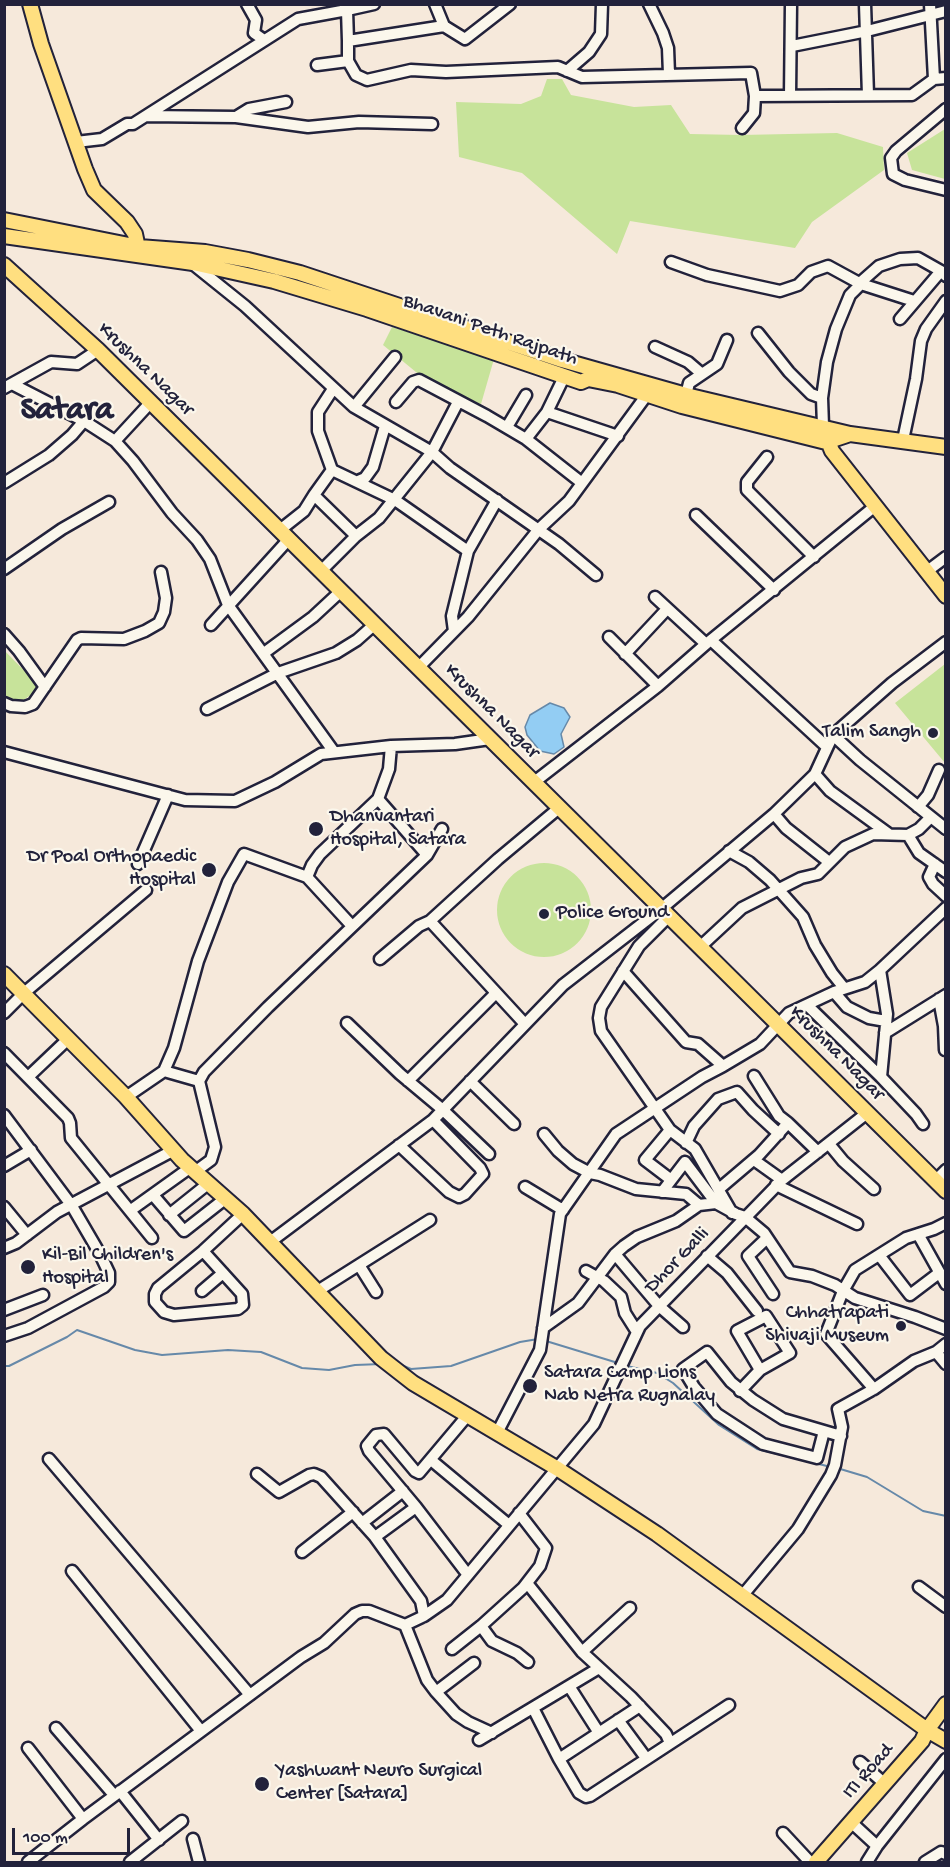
<!DOCTYPE html>
<html>
<head>
<meta charset="utf-8">
<style>
  body { margin:0 }
  #map { position:relative; width:950px; height:1867px; overflow:hidden; background:#f6e9db; font-family:"Gochi Hand",sans-serif }
  canvas { display:block }
  .frame { position:absolute; inset:0; border:6px solid #22223b; pointer-events:none }
  .scale { position:absolute; left:12px; top:1828px; width:118px; height:27px; box-sizing:border-box; border:3px solid #22223b; border-top:0; padding-left:8px; font-size:18px; line-height:21px; white-space:nowrap; color:#22223b; -webkit-text-stroke:4px #fbf7ec; paint-order:stroke }
</style>
</head>
<body>
<div id="map">
<canvas width="950" height="1867"></canvas>
<div class="frame"></div>
<div class="scale">100 m</div>
</div>
<script>
const context = document.querySelector('canvas').getContext('2d');
context.lineJoin = 'round';
function fillPath(path, color) { context.fillStyle = color; context.fill(path, 'evenodd'); }
const shape = rows => new Path2D(rows.map(r => 'M' + r).join(''));
function strokePath(path, color, width, dash) { context.strokeStyle = color; context.lineWidth = width; context.lineCap = dash ? 'butt' : 'round'; context.setLineDash(dash || []); context.stroke(path); }
function drawText(font, color, halo, rows, align = 'center') {
  context.font = font + ' "Gochi Hand",sans-serif'; context.lineWidth = 4.5; context.setLineDash([]); context.textBaseline = 'middle'; context.strokeStyle = halo; context.fillStyle = color; for (const [text, x, y, turn = 0] of rows) {
    context.save(); context.translate(x, y); context.rotate((+turn || 0) * Math.PI / 180); context.textAlign = isNaN(turn) ? turn : align; if (halo) context.strokeText(text, 0, 0); context.fillText(text, 0, 0); context.restore();
  }
}
const green = shape([
  [547,79,562,79,571,95,634,107,671,105,690,134,741,135,837,133,883,147,884,170,812,222,795,248,630,221,617,254,522,173,459,157,456,102,521,104,541,96],
  [945,129,945,179,912,170,907,153],
  [392,327,494,359,481,404,433,386,383,345],
  [4,650,41,688,19,703,5,697],
  [945,664,945,763,895,703],
  '497 910a47 47 0 1 1 94 0a47 47 0 1 1-94 0Z'
]);
const water = shape([
  [550,703,564,708,570,717,561,734,564,747,554,754,540,751,527,735,525,727,530,715,550,703]
]);
const stream = shape([
  [546,1341,618,1363],
  [399,1364,411,1369,451,1366,520,1342,538,1339],
  [4,1366,9,1366,67,1337,77,1330,135,1350,162,1355,228,1350,261,1352,302,1368,329,1370,355,1365,382,1364],
  [627,1366,657,1373,673,1383,719,1425,757,1449,831,1467],
  [837,1468,867,1477,923,1511,946,1516]
]);
const majorTunnel = shape([
  [4,229,29,233],
  [234,266,282,276,332,292]
]);
const minor = shape([
  [247,4,256,20,254,33,264,40],
  [435,4,444,26],
  [649,4,663,33,668,48,669,74],
  [865,4,868,95],
  [930,4,934,79],
  [346,5,347,10,374,4],
  [792,46,867,31,946,11],
  [348,61,356,75,367,80,411,70,446,72,558,67,582,77,751,73,755,96,912,95,934,79,946,78],
  [317,65,348,61,348,41,444,26,465,39,510,4],
  [567,71,589,52,601,34,602,4],
  [790,96,791,4],
  [946,109,896,151,891,158,893,174,905,180,946,190],
  [146,116,236,117,308,127,359,122,432,124],
  [236,117,249,109,286,102],
  [742,128,754,113,755,96],
  [76,142,102,139,127,124,133,124,298,19,347,10,348,41],
  [671,262,707,275,780,291,798,285,811,272,828,266,861,284,914,301],
  [194,265,245,306,354,407,432,452,450,468,559,544,596,575],
  [900,319,941,271],
  [758,333,789,372,811,394,822,398],
  [655,347,688,362,702,374],
  [564,377,547,412,526,439,582,483],
  [12,384,84,421,115,441,133,461,172,513,197,540,210,559,228,605,334,752],
  [4,388,51,362,77,364,98,350],
  [333,389,318,412,318,431,332,470,395,500,468,551,497,500],
  [686,395,689,383,717,364,727,340],
  [396,402,413,382,419,380,487,416,526,439],
  [354,407,395,357],
  [547,412,618,436],
  [823,426,822,398,827,362,836,329,850,295,861,284,862,281,879,266,900,259,918,258,941,271,946,276],
  [507,427,526,395],
  [903,440,916,379,921,341,926,329,946,301],
  [115,441,151,402],
  [767,457,747,482,747,490,814,557],
  [358,481,365,478,373,467,385,426],
  [4,483,49,455,72,435,84,421],
  [696,515,774,590],
  [280,530,304,511,314,495],
  [356,536,379,518,432,452,458,402],
  [4,569,62,529,109,502],
  [321,571,356,536,314,495,332,470],
  [926,572,946,557],
  [655,597,706,644],
  [211,625,289,539],
  [454,631,452,616,468,551],
  [4,634,19,651,45,687],
  [609,637,658,686,706,644,874,507],
  [712,641,827,747],
  [946,642,892,683,833,735,860,760,946,829],
  [264,653,313,617,341,591],
  [625,654,667,609],
  [418,668,468,617,539,529,569,501,646,396],
  [4,703,11,706,25,707,33,704,77,640,81,638,124,639,145,631,159,623,164,612,166,598,161,572],
  [207,709,278,673,336,653,357,640,375,624],
  [4,752,185,800,235,801,275,782,321,754,391,746,455,744,490,739],
  [815,774,830,791,889,834],
  [533,783,658,686],
  [378,799,427,855],
  [918,807,928,795,939,770],
  [774,814,786,828,829,862],
  [908,835,919,853,946,872],
  [729,851,749,862,770,880,803,917,815,945,832,973,844,988],
  [138,864,168,795],
  [935,864,929,877,933,884,946,896],
  [669,916,639,946,601,1007,599,1018,601,1031,670,1130,695,1149,732,1213],
  [430,921,524,1023],
  [352,926,307,877,312,865,320,854,378,799,389,769,391,746],
  [700,947,742,908,801,878,818,874,845,847,873,834,908,835,919,829,931,817],
  [380,959,419,926,430,921,498,859,559,808],
  [623,971,686,1042,698,1044,723,1066],
  [834,992,847,1007,869,1018,886,1021],
  [939,999,944,1026,945,1050],
  [807,1005,881,1077,916,1114,923,1124],
  [4,1013,24,993,146,890],
  [347,1023,400,1074,443,1110,489,1154],
  [885,1033,946,995],
  [4,1053,68,1118,70,1123,71,1138,152,1238],
  [164,1071,174,1048,198,961,228,882,244,854,307,877],
  [754,1076,779,1116,788,1123],
  [28,1077,68,1039],
  [881,1077,887,1014,880,970,946,908],
  [408,1081,496,993],
  [470,1081,514,1124],
  [126,1097,164,1071,199,1081],
  [4,1115,72,1206,100,1254,109,1273,109,1282,104,1287,28,1328,4,1336],
  [670,1130,645,1160,670,1179],
  [686,1143,694,1126,718,1099,737,1092,753,1110,779,1134],
  [829,1144,843,1161,874,1189],
  [399,1145,449,1192,459,1197,465,1194,483,1174,480,1168,433,1120],
  [754,1160,782,1180],
  [4,1166,31,1150],
  [196,1171,211,1160,215,1147,199,1081,204,1072,268,1007,427,855,442,829],
  [935,1181,946,1170],
  [776,1185,857,1224],
  [525,1187,563,1210],
  [719,1189,759,1155,788,1123,818,1152],
  [662,1192,685,1162,716,1203],
  [153,1195,184,1231,226,1198],
  [699,1205,716,1203,736,1214,745,1217,764,1233,790,1272,812,1276,835,1285,855,1298,915,1317,946,1329],
  [4,1207,27,1235],
  [131,1210,191,1167],
  [169,1215,209,1183],
  [918,1234,946,1284],
  [767,1238,748,1256,773,1294],
  [270,1242,433,1120,563,985,661,909,774,814,815,774,833,735],
  [4,1248,16,1243,57,1212,174,1150],
  [203,1251,242,1294,243,1305,238,1309,174,1315,164,1312,155,1302,155,1294,158,1288,203,1251,243,1214],
  [615,1254,659,1306,683,1327],
  [879,1255,910,1295,939,1273],
  [707,1256,727,1273,757,1311],
  [359,1265,376,1292],
  [586,1271,604,1281,621,1297,625,1313,637,1332],
  [202,1291,223,1273],
  [316,1292,430,1220],
  [4,1310,43,1295],
  [543,1328,578,1303,615,1254,624,1246,637,1237,676,1221,699,1205,686,1194,636,1189,600,1175,590,1173,573,1164,558,1151,544,1134],
  [936,1352,946,1364],
  [874,1389,826,1334,843,1291,855,1270,906,1238,934,1229,946,1223],
  [740,1391,760,1370,737,1331,766,1316,790,1353,760,1370],
  [467,1416,419,1473,415,1471,384,1434,376,1435,367,1446,369,1451,416,1507,468,1575],
  [824,1431,817,1458,763,1444,717,1414,694,1387,683,1369,707,1352,731,1382,753,1400,783,1419,841,1436],
  [497,1433,540,1350,560,1214,616,1134,702,1077,723,1066,760,1044,789,1013,834,992,865,982,880,970],
  [49,1459,250,1695],
  [431,1460,509,1525],
  [362,1523,403,1491],
  [375,1537,416,1507],
  [302,1552,353,1512],
  [72,1571,201,1731],
  [527,1583,582,1652,631,1697,666,1734,670,1743],
  [919,1587,946,1607],
  [742,1596,798,1529,831,1475,835,1465,842,1427,838,1409,874,1389,914,1361,936,1352,946,1344],
  [424,1616,447,1600,594,1424,640,1326,782,1180,867,1113],
  [405,1625,427,1680,436,1692,456,1714,468,1722,492,1733],
  [481,1626,492,1641,517,1653,528,1662],
  [452,1649,481,1626,523,1588,540,1566,546,1548,519,1513],
  [582,1652,630,1608],
  [569,1686,599,1733],
  [436,1692,474,1663],
  [533,1708,559,1759,640,1706],
  [618,1720,646,1758],
  [56,1728,114,1795],
  [479,1740,599,1668],
  [28,1748,83,1819],
  [559,1759,579,1793,586,1797,590,1796,729,1705],
  [860,1762,885,1784],
  [120,1791,159,1840],
  [851,1822,877,1846],
  [783,1833,810,1862],
  [193,1839,199,1862],
  [28,1862,83,1819,301,1657,324,1643,355,1614,362,1611,369,1611,405,1625,424,1616,421,1601,375,1537,321,1477,314,1474,309,1475,279,1492,257,1474],
  [130,1862,182,1821],
  [867,1862,877,1846,946,1759],
  [925,1862,941,1852,946,1854]
]);
const major = shape([
  [30,4,41,44,85,169,94,190,127,222,135,234,139,253],
  [4,220,139,247,205,252,248,260,300,273,562,360,686,395,850,434],
  [4,236,193,263,274,281,367,309,581,382,588,379,618,385,682,406,826,442,850,434,946,447],
  [4,265,98,350,946,1191],
  [825,434,832,451,946,596],
  [4,974,126,1097,182,1160,243,1214,381,1358,413,1383,558,1469,657,1534,927,1730,946,1741],
  [816,1862,922,1741,927,1730,946,1704]
]);
const markers = [
  [933,733,6,"#22223b"],
  [316,829,8,"#22223b"],
  [209,870,8,"#22223b"],
  [544,914,6,"#22223b"],
  [28,1267,8,"#22223b"],
  [901,1326,6,"#22223b"],
  [530,1386,8,"#22223b"],
  [262,1784,8,"#22223b"]
];
const streetNames = [
  ["Bhavani Peth Rajpath",490,331,19],
  ["Krushna Nagar",145,370,44],
  ["Krushna Nagar",491,712,45],
  ["Krushna Nagar",836,1054,45],
  ["Dhor Galli",678,1261,-46],
  ["ITI Road",869,1772,-49]
];
const poiNames = [
  ["Talim Sangh",921,733,"right"],
  ["Dhanvantari",330,818],
  ["Hospital, Satara",330,841],
  ["Dr Poal Orthopaedic",196,858,"right"],
  ["Hospital",196,881,"right"],
  ["Police Ground",556,914],
  ["Kil-Bil Children's",42,1256],
  ["Hospital",42,1279],
  ["Chhatrapati",889,1314,"right"],
  ["Shivaji Museum",889,1337,"right"],
  ["Satara Camp Lions",544,1374],
  ["Nab Netra Rugnalay",544,1397],
  ["Yashwant Neuro Surgical",276,1772],
  ["Center [Satara]",276,1795]
];
const townNames = [
  ["Satara",67,412]
];
fillPath(green, '#c7e39a');
fillPath(water, '#93cdf3');
strokePath(water, '#6689a9', 1.5);
strokePath(stream, '#6689a9', 2);
strokePath(majorTunnel, '#ccc1bb', 14, [14, 7]);
strokePath(minor, '#22223b', 15);
strokePath(major, '#22223b', 18);
strokePath(minor, '#fbf7ec', 10);
strokePath(major, '#ffdf80', 14);
for (const [x, y, r, color] of markers) { const dot = new Path2D(); dot.arc(x, y, r, 0, 2 * Math.PI); context.fillStyle = color; context.fill(dot); strokePath(dot, '#fbf7ec', 2); }
drawText('20px', '#22223b', '#fbf7ec', streetNames);
drawText('20px', '#22223b', '#fbf7ec', poiNames, 'left');
drawText('bold 32px', '#22223b', '#fbf7ec', townNames);
</script>
</body>
</html>
